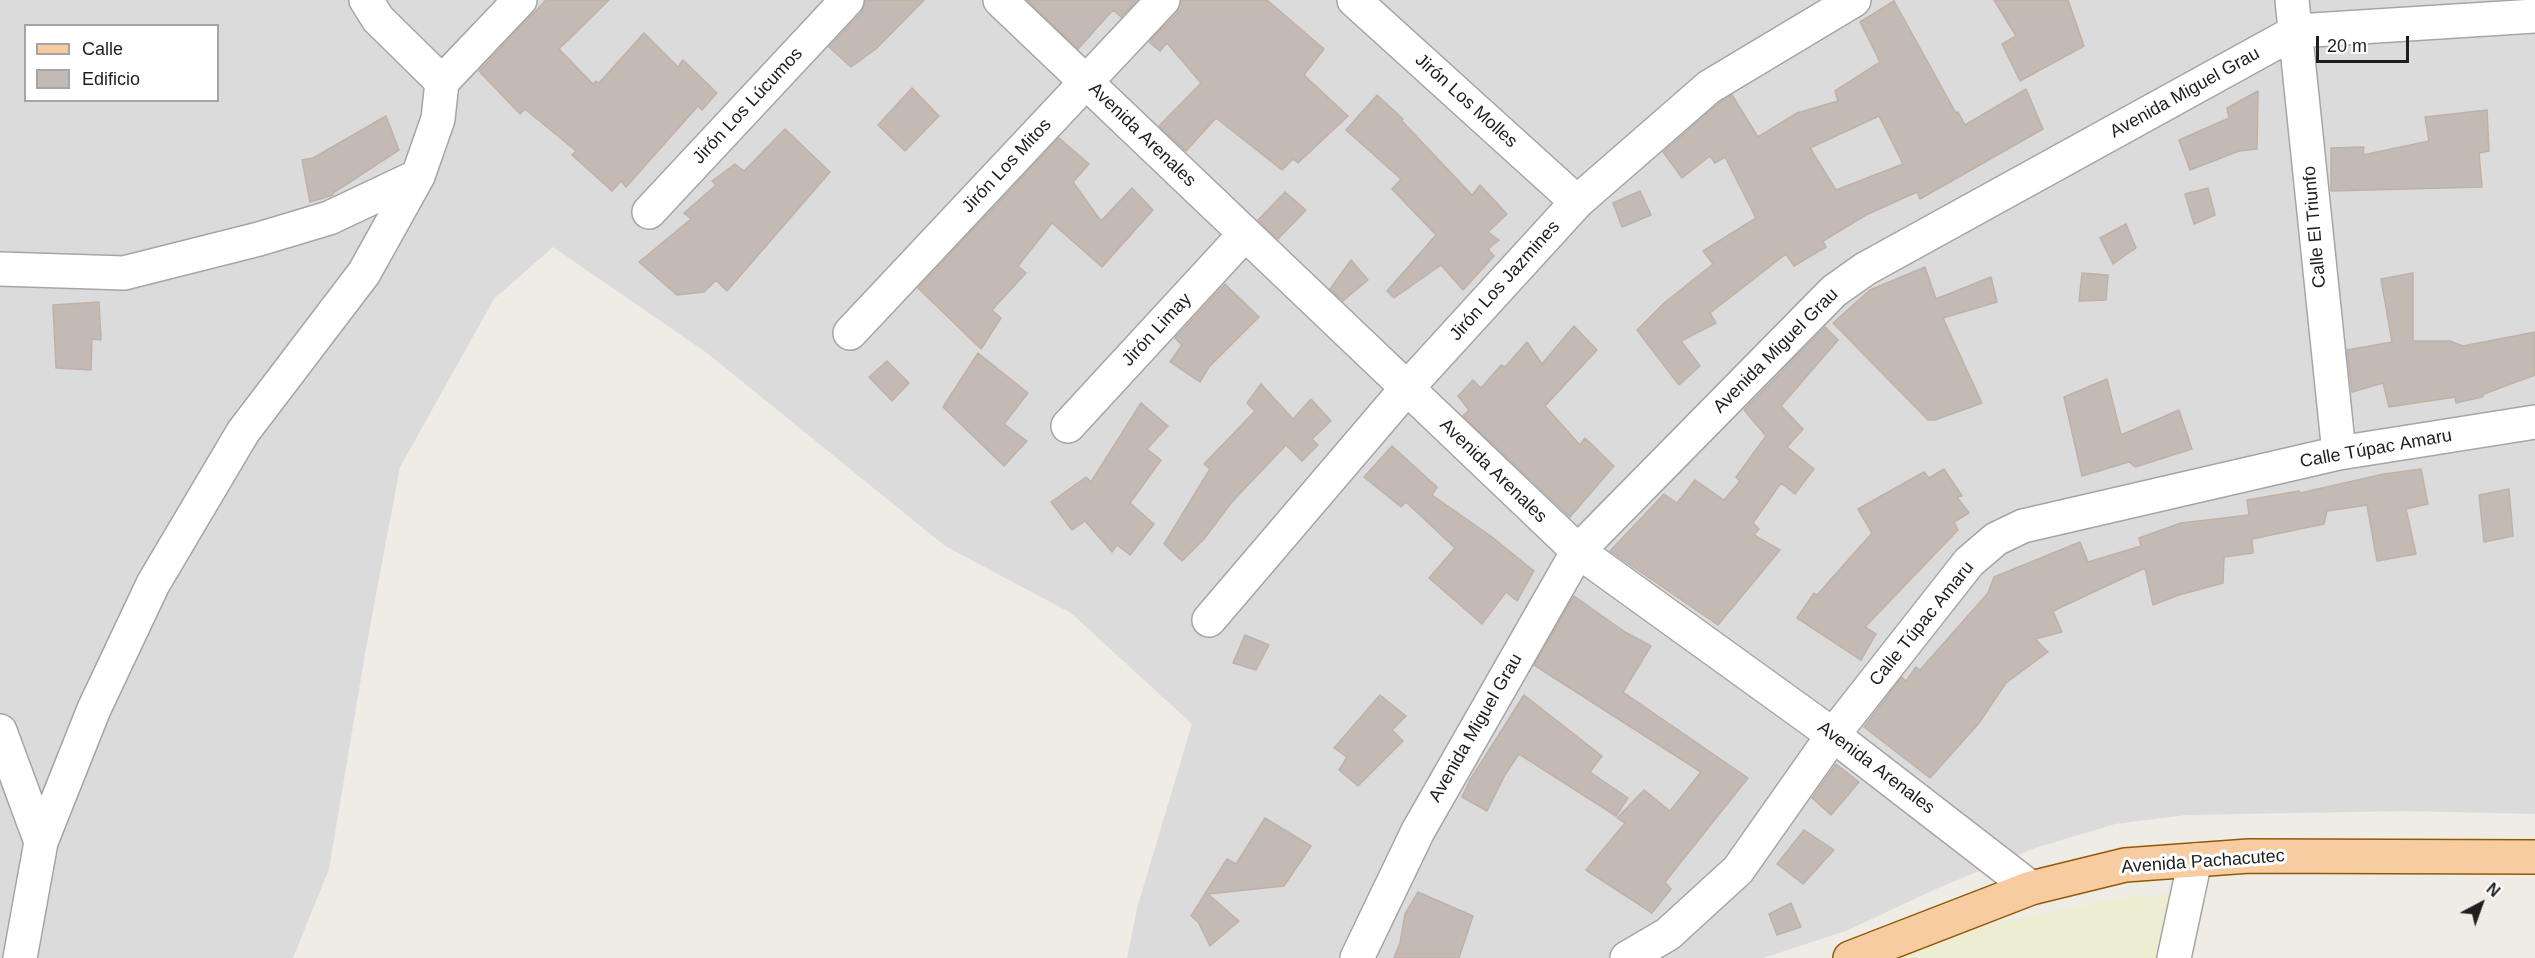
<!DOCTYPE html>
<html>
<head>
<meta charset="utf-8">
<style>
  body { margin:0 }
  #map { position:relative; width:2535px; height:958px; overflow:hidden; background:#efebe5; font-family:Helvetica,sans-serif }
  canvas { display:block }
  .legend { position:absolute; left:24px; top:24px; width:195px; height:78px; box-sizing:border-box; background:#fff; border:2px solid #a5a5a5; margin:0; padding:8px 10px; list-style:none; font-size:18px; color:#1e1e1e }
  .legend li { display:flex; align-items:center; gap:12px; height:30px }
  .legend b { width:30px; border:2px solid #a5a5a5 }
  .north { position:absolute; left:2451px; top:874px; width:60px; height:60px; -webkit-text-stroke:4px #fff; paint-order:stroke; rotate:41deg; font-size:16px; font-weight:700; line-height:24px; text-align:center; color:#1e1e1e }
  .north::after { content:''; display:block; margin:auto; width:21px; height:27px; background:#1e1e1e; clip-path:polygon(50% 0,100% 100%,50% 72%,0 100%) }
  .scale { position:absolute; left:2316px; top:36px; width:93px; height:27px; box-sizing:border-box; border:3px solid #1e1e1e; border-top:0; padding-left:8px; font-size:18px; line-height:21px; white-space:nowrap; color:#1e1e1e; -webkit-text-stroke:4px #fff; paint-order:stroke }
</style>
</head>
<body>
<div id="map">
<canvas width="2535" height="958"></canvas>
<ul class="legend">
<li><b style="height:8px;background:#f8cca1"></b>Calle</li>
<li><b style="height:16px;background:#c3bab4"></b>Edificio</li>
</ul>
<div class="north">N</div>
<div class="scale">20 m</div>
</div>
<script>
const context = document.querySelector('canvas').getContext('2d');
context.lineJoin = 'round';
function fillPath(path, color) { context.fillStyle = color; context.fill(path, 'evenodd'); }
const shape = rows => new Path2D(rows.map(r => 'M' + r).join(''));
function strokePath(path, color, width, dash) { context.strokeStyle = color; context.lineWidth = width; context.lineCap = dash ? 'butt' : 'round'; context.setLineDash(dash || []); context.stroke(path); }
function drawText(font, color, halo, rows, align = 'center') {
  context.font = font + ' Helvetica,sans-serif'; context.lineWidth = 6; context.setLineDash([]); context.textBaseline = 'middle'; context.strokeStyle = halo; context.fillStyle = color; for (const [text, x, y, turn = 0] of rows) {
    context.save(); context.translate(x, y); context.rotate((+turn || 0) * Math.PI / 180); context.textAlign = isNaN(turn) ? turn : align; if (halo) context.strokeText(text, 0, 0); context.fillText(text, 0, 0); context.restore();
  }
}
const residential = shape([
  [0,0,2535,0,2535,814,2406,811,2186,815,2115,824,2035,848,1938,888,1846,931,1763,958,1127,958,1138,905,1192,724,1071,613,945,546,707,353,553,247,494,299,400,467,366,648,329,869,293,958,0,958],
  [26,26,218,26,218,100,26,100]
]);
const farmland = shape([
  [2181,894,2167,958,1900,958,1969,928,2128,897]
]);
const building = shape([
  [546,0,609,0,559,49,593,84,596,81,599,83,644,33,678,67,683,60,717,93,702,110,698,106,626,187,621,181,612,191,572,155,576,151,525,109,520,114,479,71,546,0],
  [866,0,924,0,876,49,851,67,829,47,861,13,866,0],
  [1027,0,1137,0,1121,17,1113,10,1078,49,1027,0],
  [1181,0,1267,0,1324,49,1304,75,1348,116,1298,163,1293,159,1282,170,1216,118,1186,151,1159,126,1201,83,1167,43,1160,51,1149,42,1177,13,1181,0],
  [1994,0,2068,0,2084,46,2020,81,2002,44,2016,36,1994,0],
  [1894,1,1956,113,1958,112,1965,125,2026,89,2043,129,1920,199,1917,192,1866,215,1823,241,1826,247,1794,266,1786,254,1710,313,1716,323,1681,341,1700,366,1679,385,1637,330,1664,303,1713,264,1703,251,1756,218,1725,157,1715,163,1710,156,1682,178,1663,152,1720,102,1732,95,1758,137,1797,113,1838,101,1835,91,1880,62,1860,22,1894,1],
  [1879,116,1903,164,1836,190,1810,148,1879,116],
  [912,88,939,116,905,151,878,125,912,88],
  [2258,91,2257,149,2239,151,2190,170,2179,140,2229,118,2227,108,2258,91],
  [1377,95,1403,119,1402,121,1472,195,1480,185,1507,214,1488,232,1499,240,1488,249,1494,256,1463,290,1441,265,1394,298,1387,291,1436,235,1392,189,1401,179,1346,130,1377,95],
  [2487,110,2489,151,2479,153,2482,187,2331,191,2331,148,2364,147,2363,155,2429,141,2425,117,2487,110],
  [386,116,399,150,333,193,333,195,310,202,302,160,313,158,386,116],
  [785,129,830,172,727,291,716,280,704,292,677,295,639,262,691,219,684,213,716,185,712,181,735,164,744,171,785,129],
  [1059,138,1089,164,1073,182,1101,221,1132,188,1153,210,1102,267,1052,223,1018,266,1026,273,992,310,1001,318,981,349,918,288,1059,138],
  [2208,188,2215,215,2194,224,2185,194,2208,188],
  [1640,191,1651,215,1622,227,1613,203,1640,191],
  [1285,192,1306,210,1278,239,1258,220,1285,192],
  [2126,224,2136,248,2113,264,2100,238,2126,224],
  [1351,260,1368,280,1343,301,1330,289,1351,260],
  [1925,267,1936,299,1991,277,1997,302,1943,318,1982,403,1935,420,1928,420,1833,323,1870,290,1925,267],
  [2082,273,2108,275,2106,300,2079,301,2082,273],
  [2413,273,2413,341,2450,341,2463,346,2535,332,2535,375,2484,394,2482,397,2456,403,2455,397,2389,407,2383,383,2352,392,2347,350,2392,342,2381,279,2413,273],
  [1225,284,1259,317,1209,367,1200,382,1170,362,1182,345,1175,338,1225,284],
  [99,302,101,340,92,339,91,370,56,368,53,305,99,302],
  [1574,326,1597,350,1545,406,1580,445,1585,438,1614,466,1570,517,1463,416,1469,410,1458,396,1473,380,1481,388,1501,365,1505,367,1527,342,1542,364,1574,326],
  [1825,327,1838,340,1781,406,1803,429,1787,447,1814,469,1795,494,1781,483,1753,523,1759,529,1754,535,1780,550,1718,625,1610,551,1664,494,1677,503,1695,480,1724,500,1740,481,1736,477,1766,436,1744,410,1825,327],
  [978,353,1028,393,1004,424,1027,441,1004,466,943,407,978,353],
  [887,361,909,383,892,401,869,377,887,361],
  [2107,379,2121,435,2179,410,2192,449,2135,467,2129,462,2082,476,2064,397,2107,379],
  [1261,384,1293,419,1311,399,1331,421,1312,439,1318,445,1302,461,1286,445,1231,503,1204,539,1182,561,1164,544,1210,469,1204,464,1255,411,1247,403,1261,384],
  [1141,403,1168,426,1147,449,1161,460,1130,503,1154,524,1130,555,1117,545,1112,552,1085,521,1072,530,1051,502,1086,477,1091,482,1141,403],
  [1392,446,1437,487,1432,495,1492,537,1534,571,1517,601,1506,592,1482,624,1429,578,1455,548,1406,502,1401,507,1364,477,1392,446],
  [1944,469,1962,496,1957,497,1969,513,1954,522,1958,530,1865,627,1876,634,1861,660,1797,618,1814,593,1817,595,1872,533,1858,509,1924,472,1929,478,1944,469],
  [2421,469,2428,504,2406,509,2416,554,2377,561,2367,505,2327,511,2324,524,2252,539,2253,553,2224,557,2223,583,2179,595,2153,605,2145,568,2053,611,2062,632,2035,639,2048,652,2006,683,1979,723,1930,778,1864,727,1902,677,1906,681,1916,667,1920,670,1988,593,1994,577,2080,542,2088,562,2141,546,2139,538,2181,523,2249,515,2247,500,2299,491,2300,493,2384,474,2421,469],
  [2509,489,2513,536,2484,542,2479,495,2509,489],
  [1574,596,1625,632,1651,646,1623,692,1748,778,1665,882,1671,889,1652,913,1586,870,1625,823,1617,818,1644,790,1670,811,1701,772,1534,665,1574,596],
  [1245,635,1269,645,1256,670,1233,663,1245,635],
  [1380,695,1406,716,1392,730,1403,741,1358,786,1339,770,1347,757,1334,748,1380,695],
  [1524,695,1602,756,1590,772,1628,798,1616,816,1519,754,1505,775,1487,811,1462,797,1470,780,1524,695],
  [1836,764,1859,782,1831,815,1812,798,1836,764],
  [1265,818,1311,846,1284,886,1208,894,1239,921,1210,946,1198,922,1191,916,1227,859,1236,864,1265,818],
  [1804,830,1834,850,1803,884,1777,864,1804,830],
  [1418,892,1473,916,1459,958,1394,958,1400,943,1405,914,1418,892],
  [1791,903,1801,927,1777,935,1769,914,1791,903]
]);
const minor = shape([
  [366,0,378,19,442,82],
  [1000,0,1578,551,1833,735,2031,888],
  [1354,0,1577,202],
  [2292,0,2339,453],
  [442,82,520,0],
  [649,212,847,0],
  [0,269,124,273,259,239,329,218,418,176],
  [850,333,1163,0],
  [1068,426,1245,234],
  [1209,620,1407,388,1577,202,1709,87,1854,0],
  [0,731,41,842],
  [20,958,41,842,94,709,153,584,243,432,364,273,418,176,438,119,442,82],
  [1357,958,1418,831,1578,551,1834,291,1865,269,2297,31,2535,16],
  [1627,958,1668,934,1738,870,1833,735,1969,562,1996,539,2023,526,2339,453,2535,422],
  [2174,958,2195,860]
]);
const major = shape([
  [1850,958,2031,888,2125,865,2249,856,2535,857]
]);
const streetNames = [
  ["Avenida Miguel Grau",2185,93,-29],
  ["Jirón Los Molles",1466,101,42],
  ["Jirón Los Lúcumos",748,106,-47],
  ["Avenida Arenales",1142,135,44],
  ["Jirón Los Mitos",1007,166,-47],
  ["Calle El Triunfo",2315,227,-95],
  ["Jirón Los Jazmines",1505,281,-48],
  ["Jirón Limay",1157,330,-47],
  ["Avenida Miguel Grau",1776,351,-45],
  ["Calle Túpac Amaru",2376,449,-10],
  ["Avenida Arenales",1493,471,44],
  ["Calle Túpac Amaru",1922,624,-51],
  ["Avenida Miguel Grau",1476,728,-60],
  ["Avenida Arenales",1876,768,37],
  ["Avenida Pachacutec",2203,862,-4]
];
fillPath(residential, '#dcdbdb');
fillPath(farmland, '#ecedd1');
fillPath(building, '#c3bab4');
strokePath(building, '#c0b1a8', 1.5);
strokePath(minor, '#a5a5a5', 36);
strokePath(major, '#925a07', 36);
strokePath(minor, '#fff', 33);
strokePath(major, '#f8cca1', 33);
drawText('18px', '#1e1e1e', '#fff', streetNames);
</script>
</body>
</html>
